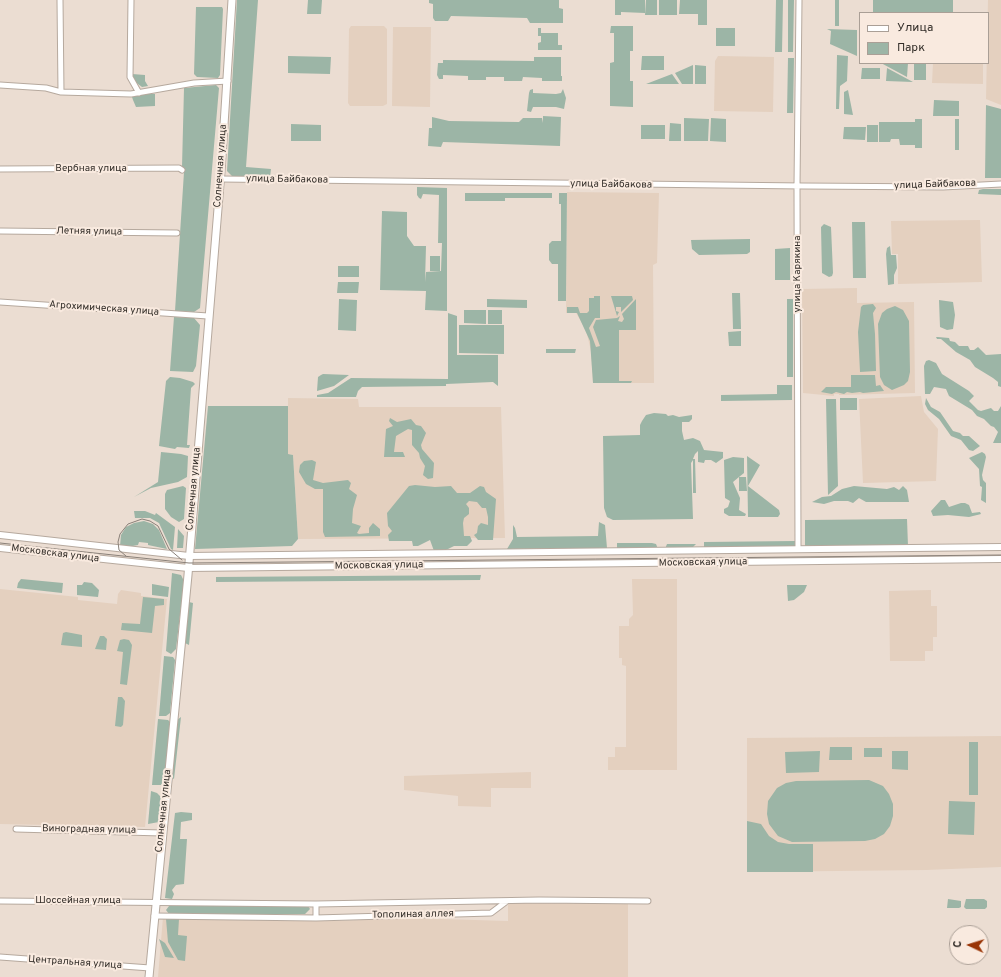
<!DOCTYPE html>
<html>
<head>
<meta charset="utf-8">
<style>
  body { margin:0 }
  #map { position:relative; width:1001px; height:977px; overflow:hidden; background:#ebddd2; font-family:Overpass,sans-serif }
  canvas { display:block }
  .legend { position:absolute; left:859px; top:12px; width:130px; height:52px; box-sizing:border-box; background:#f9eadf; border:1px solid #aa9f96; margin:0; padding:5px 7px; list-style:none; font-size:12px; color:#332e29 }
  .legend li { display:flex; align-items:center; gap:8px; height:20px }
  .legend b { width:20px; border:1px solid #aa9f96 }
  .north { position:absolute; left:949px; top:925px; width:40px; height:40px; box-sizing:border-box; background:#f9eadf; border:1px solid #aa9f96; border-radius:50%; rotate:274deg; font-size:11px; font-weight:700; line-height:16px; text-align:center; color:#332e29 }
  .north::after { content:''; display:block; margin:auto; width:14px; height:18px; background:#993405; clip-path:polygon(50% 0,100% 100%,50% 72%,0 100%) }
</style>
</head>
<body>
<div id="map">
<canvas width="1001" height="977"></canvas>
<ul class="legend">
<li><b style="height:5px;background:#fff"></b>Улица</li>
<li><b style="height:11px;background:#9cb5a6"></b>Парк</li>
</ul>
<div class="north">С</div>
</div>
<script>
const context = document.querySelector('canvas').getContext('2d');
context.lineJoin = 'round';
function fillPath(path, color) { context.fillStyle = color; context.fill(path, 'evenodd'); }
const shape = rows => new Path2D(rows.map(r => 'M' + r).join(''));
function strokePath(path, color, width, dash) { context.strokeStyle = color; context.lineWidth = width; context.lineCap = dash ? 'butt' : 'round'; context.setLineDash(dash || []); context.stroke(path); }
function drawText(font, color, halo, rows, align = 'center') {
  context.font = font + ' Overpass,sans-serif'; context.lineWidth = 4; context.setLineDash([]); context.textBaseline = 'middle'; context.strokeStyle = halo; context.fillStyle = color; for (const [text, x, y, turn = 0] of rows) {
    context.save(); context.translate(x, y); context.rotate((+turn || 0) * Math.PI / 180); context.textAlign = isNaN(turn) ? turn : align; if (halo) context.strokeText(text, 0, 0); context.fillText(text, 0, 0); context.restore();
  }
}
const built = shape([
  [988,0,1001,0,1001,105,986,99],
  [351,26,384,26,387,29,387,104,383,106,350,106,348,103,349,29],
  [393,27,431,27,430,107,392,106],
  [718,56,774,57,773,112,714,111,715,61],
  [933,63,983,63,983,84,932,83],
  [567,192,659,193,657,263,653,265,654,383,593,383,591,351,586,330,576,313,566,313],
  [980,220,982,282,898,284,898,254,892,254,891,221],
  [857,288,857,303,914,302,915,393,839,395,839,394,834,394,834,396,803,393,802,289],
  [921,396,924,412,938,429,936,481,863,483,859,399],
  [288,398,358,399,359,407,501,407,505,538,298,539,293,455,288,454],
  [632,579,677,579,677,770,608,770,608,757,615,757,615,747,626,747,626,666,622,665,622,658,619,658,619,626,629,626,629,619,633,615],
  [0,589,78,597,78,600,117,604,118,594,121,590,141,593,141,596,167,599,145,827,0,824],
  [931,590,931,606,937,606,937,637,933,637,933,651,925,651,925,661,890,661,889,591],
  [1001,736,1001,867,926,870,747,872,747,738],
  [531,772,531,788,491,788,491,807,458,806,458,796,404,790,404,776],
  [508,903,628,904,628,977,158,977,163,917,337,921,408,918,508,921]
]);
const green = shape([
  [237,0,258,0,246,167,271,169,270,177,233,177,227,171],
  [308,0,322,0,321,14,307,14],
  [429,0,559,0,559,8,563,9,563,23,530,23,527,18,451,16,448,21,435,21,433,18,433,4,429,3],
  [615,0,645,0,645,13,621,12,621,15,615,15],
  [646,0,657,0,657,15,645,15],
  [659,0,677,0,677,15,659,15],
  [680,0,707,0,707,25,698,25,698,14,679,14],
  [776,0,783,0,782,52,775,52],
  [788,0,794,0,793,52,788,52],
  [835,0,839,0,839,26,835,26],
  [873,0,953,0,953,13,873,13],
  [196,7,222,7,223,9,220,75,218,78,197,77,194,74],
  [611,26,633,26,633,51,630,51,630,81,633,81,633,107,610,106,610,63,614,62,614,33,610,33],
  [538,28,541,28,541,33,558,33,558,45,562,45,562,50,538,50,538,43,541,42,541,36,538,36],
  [716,28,735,28,735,46,716,46],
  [827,29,857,30,857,56,830,44,831,31],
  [837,55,848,56,847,81,840,86,839,109,836,109],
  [288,56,331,57,330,74,288,73],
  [642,56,664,56,664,70,641,70],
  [534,57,561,57,561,76,562,76,562,81,542,81,542,78,523,77,522,81,504,81,504,77,486,77,486,80,468,80,468,76,443,75,443,79,439,79,437,75,438,63,443,63,443,60,534,61],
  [788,58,794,58,793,113,787,113],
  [881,63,908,63,907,77],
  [914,63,926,63,926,80,914,80],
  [693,65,693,84,682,84,675,73],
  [695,65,706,66,706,84,695,84],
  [862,68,880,68,880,79,861,79],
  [887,68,913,82,886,81],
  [132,74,145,75,145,81,148,86,142,87,134,81],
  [672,74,679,84,646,84],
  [216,85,219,88,200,308,194,312,175,311,184,172,182,167,184,88],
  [533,89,533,93,556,94,561,93,563,89,566,98,564,109,556,107,533,107,531,112,527,111,529,93,530,90],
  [848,90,853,115,844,114,844,92],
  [135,94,155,94,155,106,136,107,133,100,132,97],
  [934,100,959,101,959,116,933,116],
  [986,105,1001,109,1001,178,985,178],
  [543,116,561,117,560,146,443,142,441,147,428,146,429,128,432,128,432,117,449,121,519,122,523,118,542,118,543,123],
  [684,118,709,119,708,141,684,141],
  [711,118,726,119,726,142,710,141],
  [915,119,922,119,922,148,915,148,915,145,900,145,899,139,891,139,890,142,879,142,879,122,915,122],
  [955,119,959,119,959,150,955,150],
  [670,123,681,124,681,141,669,141],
  [291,124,321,125,321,141,291,141],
  [641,125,665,125,665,139,641,139],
  [867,125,878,125,878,142,867,142],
  [844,127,866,127,865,140,843,139],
  [417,187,447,188,447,311,425,310,426,291,380,290,382,211,407,212,407,236,414,246,426,246,425,282,426,272,441,271,442,243,438,243,439,195,423,194,421,199,419,198,417,195],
  [983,189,1001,189,1001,195,978,194,979,190],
  [465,193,552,193,552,198,505,198,505,201,465,201],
  [559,193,567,193,566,301,558,301,558,264,552,264,549,260,549,244,552,241,561,241,561,204,559,204],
  [852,222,865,222,866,278,853,278],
  [824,224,831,227,833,273,832,276,829,277,822,273,821,227],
  [750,239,750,252,747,254,699,255,692,249,691,240],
  [890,246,891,255,896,255,897,268,894,275,894,284,888,285,886,254,887,248],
  [790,248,790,280,775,280,775,249],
  [430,256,440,256,440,271,430,271],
  [338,266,359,266,359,277,338,277],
  [338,282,359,282,358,293,337,293],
  [732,293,740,293,741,329,733,329],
  [594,296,600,296,600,318,595,318,589,328,596,347,600,346,593,327,596,320,617,318,620,316,618,321,622,322,624,319,622,314,636,299,636,330,619,330,619,381,632,381,631,383,593,383,590,341,577,313,567,313,567,307,578,307,580,313,587,313,589,311,589,298,594,298],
  [611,296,632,296,633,300,621,312,621,307,616,307,616,311,619,312,617,316],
  [339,299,357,300,356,331,338,330],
  [487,299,527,300,527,308,487,307],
  [787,299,793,299,793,377,787,377],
  [939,300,953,302,955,315,953,329,947,330,940,327],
  [873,304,876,308,873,313,875,334,876,371,860,372,858,332,861,307,863,305],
  [895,306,903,310,909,321,910,372,908,381,904,385,892,390,884,385,880,377,878,324,882,313,887,309],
  [464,310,486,310,486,324,464,323],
  [488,310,502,310,502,324,488,324],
  [448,313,457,316,457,355,498,355,498,386,493,382,446,384,446,386,362,387,358,391,356,397,317,397,317,395,328,393,351,378,448,379],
  [174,317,194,318,200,325,196,366,193,372,170,371],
  [459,325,504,325,504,354,459,353],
  [741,331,741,346,729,346,728,332],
  [938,337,949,338,950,341,955,342,959,346,968,346,970,350,974,350,978,347,986,355,1001,354,1001,387,998,386,998,382,993,378,975,367,970,360,956,352,941,339,937,339,936,337],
  [546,349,576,349,575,353,546,353],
  [929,360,936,363,942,374,969,391,974,396,969,401,978,410,981,411,991,408,994,411,998,411,1001,406,1001,443,993,443,998,432,994,427,991,426,984,419,977,416,972,410,949,396,946,389,934,387,930,394,925,394,924,366,926,361],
  [321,375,323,374,349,375,334,386,317,391,318,377],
  [851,375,875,375,876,386,880,385,884,391,863,393,860,392,852,393,847,392,844,394,836,392,832,394,821,392,826,387,851,387],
  [170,377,180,378,193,382,195,384,191,388,187,445,190,445,189,448,177,447,175,449,159,446,166,381],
  [777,385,792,385,792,400,721,401,721,395,777,394],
  [840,398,857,398,857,410,840,410],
  [926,398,931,407,940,412,953,431,960,433,963,436,969,436,980,446,973,451,969,450,961,440,951,436,939,419,928,410,925,404],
  [826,399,836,399,838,486,828,495],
  [208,406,288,406,288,454,293,455,298,539,292,546,195,549],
  [654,413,666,414,668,416,673,415,679,417,692,415,692,419,689,422,682,422,682,431,684,440,693,438,700,441,704,450,723,452,723,458,716,463,711,460,705,460,704,463,698,462,698,451,695,454,693,459,695,459,696,493,693,493,693,460,691,463,693,519,613,520,607,517,604,508,603,436,640,435,640,425,642,421,646,415],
  [390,418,397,422,411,419,416,425,421,426,426,433,421,445,422,449,434,463,433,478,428,479,423,475,425,466,420,458,419,453,412,445,412,430,408,429,396,436,394,452,403,452,405,457,384,457,386,429,393,426,389,421],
  [161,452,181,454,188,456,187,477,178,482,151,488,134,497,158,482],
  [982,452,985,454,986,457,982,475,983,480,986,483,986,503,981,500,982,487,980,486,979,469,969,458],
  [747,456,760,465,748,486,779,510,780,514,778,517,748,517],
  [733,457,744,458,744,473,739,477,746,477,747,491,739,491,739,477,733,482,740,498,739,510,746,514,745,516,729,516,724,513,724,509,728,507,730,501,725,498,724,460],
  [312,460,316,462,313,480,323,483,348,480,351,483,349,489,357,495,353,509,352,523,361,526,357,533,359,534,369,533,369,528,373,523,380,529,380,536,325,537,323,532,323,489,315,489,306,484,299,472,300,465,304,461],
  [415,485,435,487,451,486,457,493,470,493,480,486,484,487,486,492,496,499,493,540,478,540,474,535,477,533,478,526,481,523,488,525,488,517,486,508,482,508,477,502,469,501,466,504,469,508,469,514,464,518,463,523,464,536,470,536,472,541,467,546,454,546,446,550,434,551,430,540,418,546,413,546,412,541,389,541,388,535,392,531,388,526,387,513,409,486],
  [183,486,186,488,184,519,179,522,171,517,165,509,165,494,167,490],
  [854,486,887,489,894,487,899,490,903,486,907,490,909,502,866,502,859,498,853,503,848,501,834,501,824,504,812,502,822,497,831,496,842,489],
  [941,500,945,500,949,507,961,503,965,503,969,505,972,513,980,512,981,514,969,517,948,515,933,516,931,511],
  [134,511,145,511,155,515,156,513,175,527,173,550,171,549,159,523,150,518,135,518],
  [907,519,908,546,805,547,805,520],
  [144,521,153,524,159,530,167,549,148,545,148,543,139,542,138,545,127,547,120,546,121,535,126,527,134,523],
  [599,522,605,525,607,548,507,549,513,539,513,525,515,528,517,537,598,536],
  [178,529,184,536,183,548,177,548],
  [795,541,795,547,704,548,704,542],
  [617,543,652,543,656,544,658,549,617,549],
  [667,544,696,544,692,548,665,549],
  [172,573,181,575,184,581,176,649,171,654,166,651],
  [481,575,480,580,216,582,216,577],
  [21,579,63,583,62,593,17,588,18,583],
  [84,582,92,583,99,590,98,597,77,595,77,585,82,585],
  [152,584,169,587,168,597,152,595],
  [787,585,807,585,804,592,794,600,788,601],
  [143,597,164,599,164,605,155,606,152,633,121,630,122,623,140,624],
  [189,602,193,603,189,645,185,643],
  [66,632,82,635,82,647,61,645,63,633],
  [100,636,104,636,107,639,106,650,95,649],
  [124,639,129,640,132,645,127,685,120,684,123,652,117,651,120,640],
  [164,656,173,657,175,660,170,713,166,716,159,716],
  [118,697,122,697,125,701,123,725,121,727,115,726],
  [181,717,174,779,171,777,177,720],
  [158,719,168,720,170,722,165,778,161,785,152,785],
  [969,742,978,742,978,795,969,795],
  [830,747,852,747,852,760,829,760],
  [864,748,882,748,882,757,864,757],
  [820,751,819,772,786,773,785,752],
  [892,751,908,751,908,770,892,769],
  [869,780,883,786,889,794,893,804,893,816,890,826,884,834,875,839,865,841,792,842,778,836,769,824,767,814,768,801,777,788,786,783,796,781],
  [151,791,157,793,162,798,159,822,148,824],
  [949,801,975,802,974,835,948,834],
  [181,812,192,813,192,820,181,822,180,839,187,839,184,884,176,885,172,890,174,894,172,899,165,898,175,813],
  [747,821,761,824,769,836,778,842,789,844,813,844,813,872,747,872],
  [948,899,961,901,961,907,959,908,947,908],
  [966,899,984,899,987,901,987,907,985,909,966,909,964,907],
  [169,906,308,906,310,909,305,914,169,914,166,910],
  [168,917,179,919,178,935,187,936,185,961,178,960,168,942,166,919],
  [159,939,165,943,174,958,165,957]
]);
const minor = shape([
  [60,0,61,92],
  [131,0,130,77,139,93],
  [0,85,46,88,61,92,131,94,194,83,228,81],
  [0,169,179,168,182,170],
  [221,179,803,186,943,187,1001,184],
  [0,231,177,233],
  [0,302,208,316],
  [798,549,797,186,799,0],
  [16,829,162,833],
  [0,901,316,904,539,900,648,901],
  [154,916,316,918,491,913,507,901],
  [316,918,316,904],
  [0,957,150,968]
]);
const tertiary = shape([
  [0,535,189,556,1001,547],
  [0,548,188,568,1001,559]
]);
const secondary = shape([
  [149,977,188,575,221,172,232,0]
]);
const tram = shape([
  [0,543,189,563,1001,555],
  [126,556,119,550,118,542,120,534,128,524,142,519,150,521,158,526,169,549,182,560]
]);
const streetNames = [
  ["Солнечная улица",221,166,-86],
  ["Вербная улица",91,169],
  ["улица Байбакова",287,180,1],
  ["улица Байбакова",611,185,1],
  ["улица Байбакова",935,185,-2],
  ["Летняя улица",89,232,1],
  ["улица Карякина",798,274,-90],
  ["Агрохимическая улица",104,309,4],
  ["Солнечная улица",194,489,-85],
  ["Московская улица",55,554,7],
  ["Московская улица",703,563,-1],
  ["Московская улица",379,566,-1],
  ["Солнечная улица",164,811,-84],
  ["Виноградная улица",89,830,1],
  ["Шоссейная улица",78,901],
  ["Тополиная аллея",413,915,-1],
  ["Центральная улица",75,963,4]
];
fillPath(built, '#e4d0bf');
fillPath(green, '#9cb5a6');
strokePath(minor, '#b6a99e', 7);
strokePath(tertiary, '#b6a99e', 8);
strokePath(secondary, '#b6a99e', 9);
strokePath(minor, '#fff', 5);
strokePath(tertiary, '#fff', 6);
strokePath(secondary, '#fff', 7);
strokePath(tram, '#8a8179', 1);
drawText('10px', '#332e29', '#f9eadf', streetNames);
</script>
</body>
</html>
